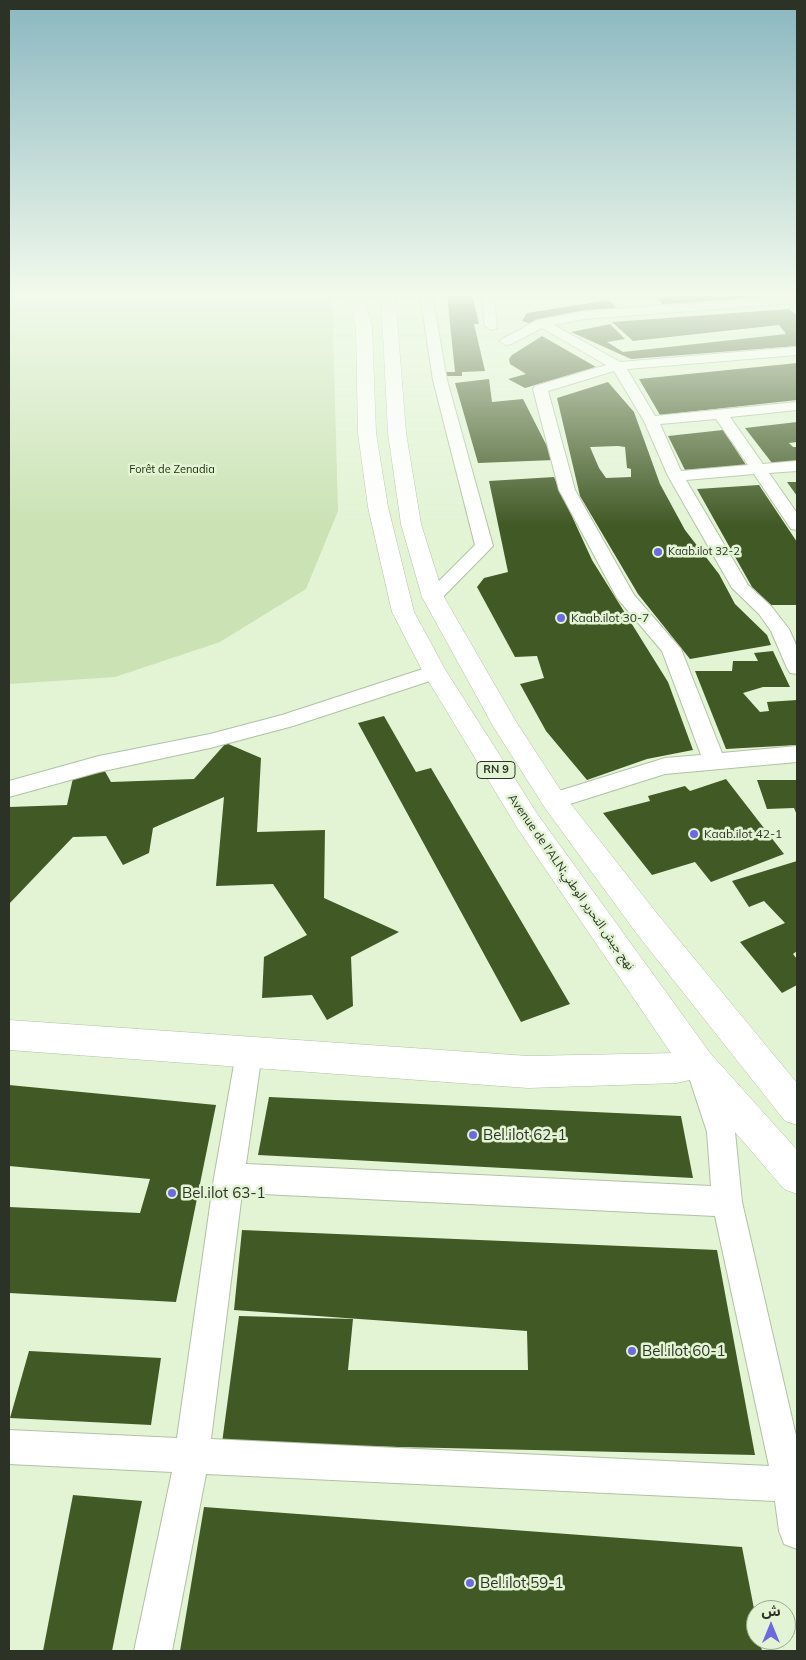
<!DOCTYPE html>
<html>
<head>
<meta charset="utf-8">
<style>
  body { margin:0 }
  #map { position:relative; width:806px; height:1660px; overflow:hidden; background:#e3f4d5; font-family:Mulish,"Noto Sans Arabic",sans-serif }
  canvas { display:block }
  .frame { position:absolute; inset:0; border:10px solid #2c3226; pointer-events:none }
  .north { position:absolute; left:746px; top:1600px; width:50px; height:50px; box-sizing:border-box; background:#e3f4d5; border:1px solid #9aa68f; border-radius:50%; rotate:0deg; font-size:14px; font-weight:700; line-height:20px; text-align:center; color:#2c3226 }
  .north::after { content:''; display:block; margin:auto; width:18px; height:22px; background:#6c69e3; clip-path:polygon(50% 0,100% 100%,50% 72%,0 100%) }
</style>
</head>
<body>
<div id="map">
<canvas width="806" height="1660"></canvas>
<div class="frame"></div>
<div class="north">ش</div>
</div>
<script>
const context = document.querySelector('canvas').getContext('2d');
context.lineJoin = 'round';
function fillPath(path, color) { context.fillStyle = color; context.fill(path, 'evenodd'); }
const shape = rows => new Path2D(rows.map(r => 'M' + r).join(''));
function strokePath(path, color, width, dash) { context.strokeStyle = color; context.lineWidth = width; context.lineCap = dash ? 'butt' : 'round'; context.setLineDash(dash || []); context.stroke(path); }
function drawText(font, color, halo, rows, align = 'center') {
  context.font = font + ' Mulish,"Noto Sans Arabic",sans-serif'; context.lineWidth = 5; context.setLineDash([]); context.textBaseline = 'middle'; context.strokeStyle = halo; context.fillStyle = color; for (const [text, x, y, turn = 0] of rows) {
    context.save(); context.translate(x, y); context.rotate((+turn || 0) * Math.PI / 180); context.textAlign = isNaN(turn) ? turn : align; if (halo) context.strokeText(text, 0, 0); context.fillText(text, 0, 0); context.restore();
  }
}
const green = shape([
  [9,294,332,294,338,511,306,589,220,642,115,677,9,684]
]);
const building = shape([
  [472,294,479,324,474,324,485,371,462,372,462,376,445,376,446,372,455,372,447,295],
  [697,294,786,294,785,296,663,306,658,297],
  [609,300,618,310,565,315,529,323,522,321,527,313],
  [789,309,797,315,797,346,631,359,571,332,610,324,625,339,607,342,623,352,786,334,779,325,633,341,612,322],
  [542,336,596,367,525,388,508,379,526,374,510,364,509,359,512,355],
  [797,363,797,400,660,415,639,379],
  [489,379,492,402,523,399,554,460,478,463,455,383],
  [608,382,634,412,660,484,685,530,719,574,735,604,767,635,771,645,690,659,638,594,580,496,557,398],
  [618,446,625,447,627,468,631,469,631,477,606,478,599,468,590,447],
  [797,422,797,442,789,443,793,447,797,447,797,461,772,463,745,428],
  [723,430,746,465,685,470,668,436],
  [554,477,592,560,668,682,693,750,647,759,587,780,546,731,520,684,544,678,537,656,515,657,477,587,484,578,508,572,489,481],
  [787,482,797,482,797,496],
  [759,485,797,542,797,605,771,605,752,587,697,489],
  [773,651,790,687,763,687,743,693,760,712,769,711,767,702,797,700,797,745,726,749,695,671,732,671,733,661,758,661,754,653],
  [384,716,416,772,431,768,570,1004,521,1022,358,723],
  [226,743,261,758,257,832,325,830,324,898,399,932,351,957,353,1006,327,1020,312,995,262,998,264,957,307,935,273,884,216,886,224,797,153,828,149,853,123,865,106,836,73,837,9,904,9,807,67,805,73,778,102,766,111,782,194,779],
  [726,779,784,854,711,882,695,862,652,875,603,813,650,801,648,796,685,786,690,791],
  [757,780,797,780,797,815,794,808,767,809],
  [797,861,797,951,793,954,797,959,797,985,782,993,740,942,785,923,764,901,749,907,732,881],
  [9,1085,216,1105,176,1302,9,1293,9,1207,140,1213,150,1179,9,1166],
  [269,1097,681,1116,693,1178,258,1155],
  [242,1230,717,1250,755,1455,222,1443,239,1316,353,1319,348,1370,528,1370,527,1331,234,1310],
  [29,1351,161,1358,151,1425,10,1418],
  [73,1495,142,1501,112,1651,43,1651],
  [204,1507,742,1547,756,1619,756,1640,760,1640,762,1651,180,1651]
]);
const street = shape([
  [420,294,432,294,447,380,493,546,439,601,433,603,427,601,424,597,427,593,475,545,433,380,420,294],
  [481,294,493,294,497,326,496,329,491,330,485,326,481,294],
  [797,295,797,303,584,319,554,325,620,362,797,347,797,355,627,369,655,416,797,402,797,410,730,417,763,464,797,461,797,471,769,473,797,513,797,530,791,529,754,474,686,480,748,585,771,606,789,629,797,647,797,674,790,673,787,668,771,631,759,614,732,588,668,476,644,421,614,371,548,391,575,490,634,595,681,649,722,753,797,746,797,762,665,774,554,809,546,807,543,801,546,795,665,758,701,755,662,651,617,598,559,490,533,389,535,386,606,365,542,328,511,344,506,345,499,341,537,320,584,311,797,295],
  [716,419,748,465,681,471,660,424,716,419],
  [435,665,442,667,445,672,442,677,293,726,210,748,99,772,9,797,9,781,99,756,210,734,282,715,435,665],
  [249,1041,258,1044,262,1053,246,1164,711,1186,707,1132,689,1077,693,1068,703,1064,713,1068,735,1132,742,1202,797,1440,797,1549,784,1544,779,1531,775,1501,206,1474,172,1651,134,1651,172,1472,9,1464,9,1430,177,1438,214,1178,236,1053,240,1044,249,1041],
  [242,1193,715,1216,769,1466,211,1439,242,1193]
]);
const secondary = shape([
  [9,1020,528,1056,677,1053,698,1049,710,1053,714,1064,710,1075,677,1083,528,1088,9,1050,9,1020]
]);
const primary = shape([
  [349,294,363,294,372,327,376,433,388,507,414,612,446,671,538,815,710,1053,797,1150,797,1194,784,1189,686,1075,518,829,423,672,392,612,368,507,358,433,356,327,349,294],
  [381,294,395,294,406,433,421,524,444,597,515,720,563,794,659,916,797,1083,797,1125,785,1121,637,934,545,808,493,726,422,597,401,524,388,433,381,294]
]);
const markers = [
  [658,552,5,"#6c69e3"],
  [561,618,5,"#6c69e3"],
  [694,834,5,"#6c69e3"],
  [473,1135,5,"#6c69e3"],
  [172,1193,5,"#6c69e3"],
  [632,1351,5,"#6c69e3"],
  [470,1583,5,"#6c69e3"]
];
const farParknames = [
  ["Forêt de Zenadia",172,470]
];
const farPoinames = [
  ["Kaab.ilot 32-2",668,552]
];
const shields = [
  [496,770,38]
];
const shieldNames = [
  ["RN 9",496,770]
];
const poiNames = [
  ["Kaab.ilot 30-7",571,618],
  ["Kaab.ilot 42-1",704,834]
];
const streetNames = [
  ["Avenue de l'ALN;نهج جيش التحرير الوطني",571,882,55]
];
const nearPoinames = [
  ["Bel.ilot 62-1",483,1135],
  ["Bel.ilot 63-1",182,1193],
  ["Bel.ilot 60-1",642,1351],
  ["Bel.ilot 59-1",480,1583]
];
fillPath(green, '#cae2b4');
fillPath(building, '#415925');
strokePath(street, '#b1c1a4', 2);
strokePath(secondary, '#b1c1a4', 1);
strokePath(primary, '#b1c1a4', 1);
fillPath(street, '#fff');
fillPath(secondary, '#fff');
fillPath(primary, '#fff');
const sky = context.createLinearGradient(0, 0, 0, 526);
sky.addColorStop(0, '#8ab7c0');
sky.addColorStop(0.56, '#f2faec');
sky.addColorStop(1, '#f2faec00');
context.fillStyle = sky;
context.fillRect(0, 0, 806, 526);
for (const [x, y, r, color] of markers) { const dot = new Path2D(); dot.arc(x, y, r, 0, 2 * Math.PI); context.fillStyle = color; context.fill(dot); strokePath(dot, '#e3f4d5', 2); }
drawText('11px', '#203209', '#e3f4d5', farParknames);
drawText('11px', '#2c3226', '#e3f4d5', farPoinames, 'left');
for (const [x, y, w] of shields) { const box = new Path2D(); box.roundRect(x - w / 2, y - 8.5, w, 17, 4); context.fillStyle = '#e3f4d5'; context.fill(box); strokePath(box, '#2c3226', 1); }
drawText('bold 11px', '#2c3226', null, shieldNames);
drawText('12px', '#2c3226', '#e3f4d5', poiNames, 'left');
drawText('12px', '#2c3226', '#e3f4d5', streetNames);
drawText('15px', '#2c3226', '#e3f4d5', nearPoinames, 'left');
</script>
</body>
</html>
